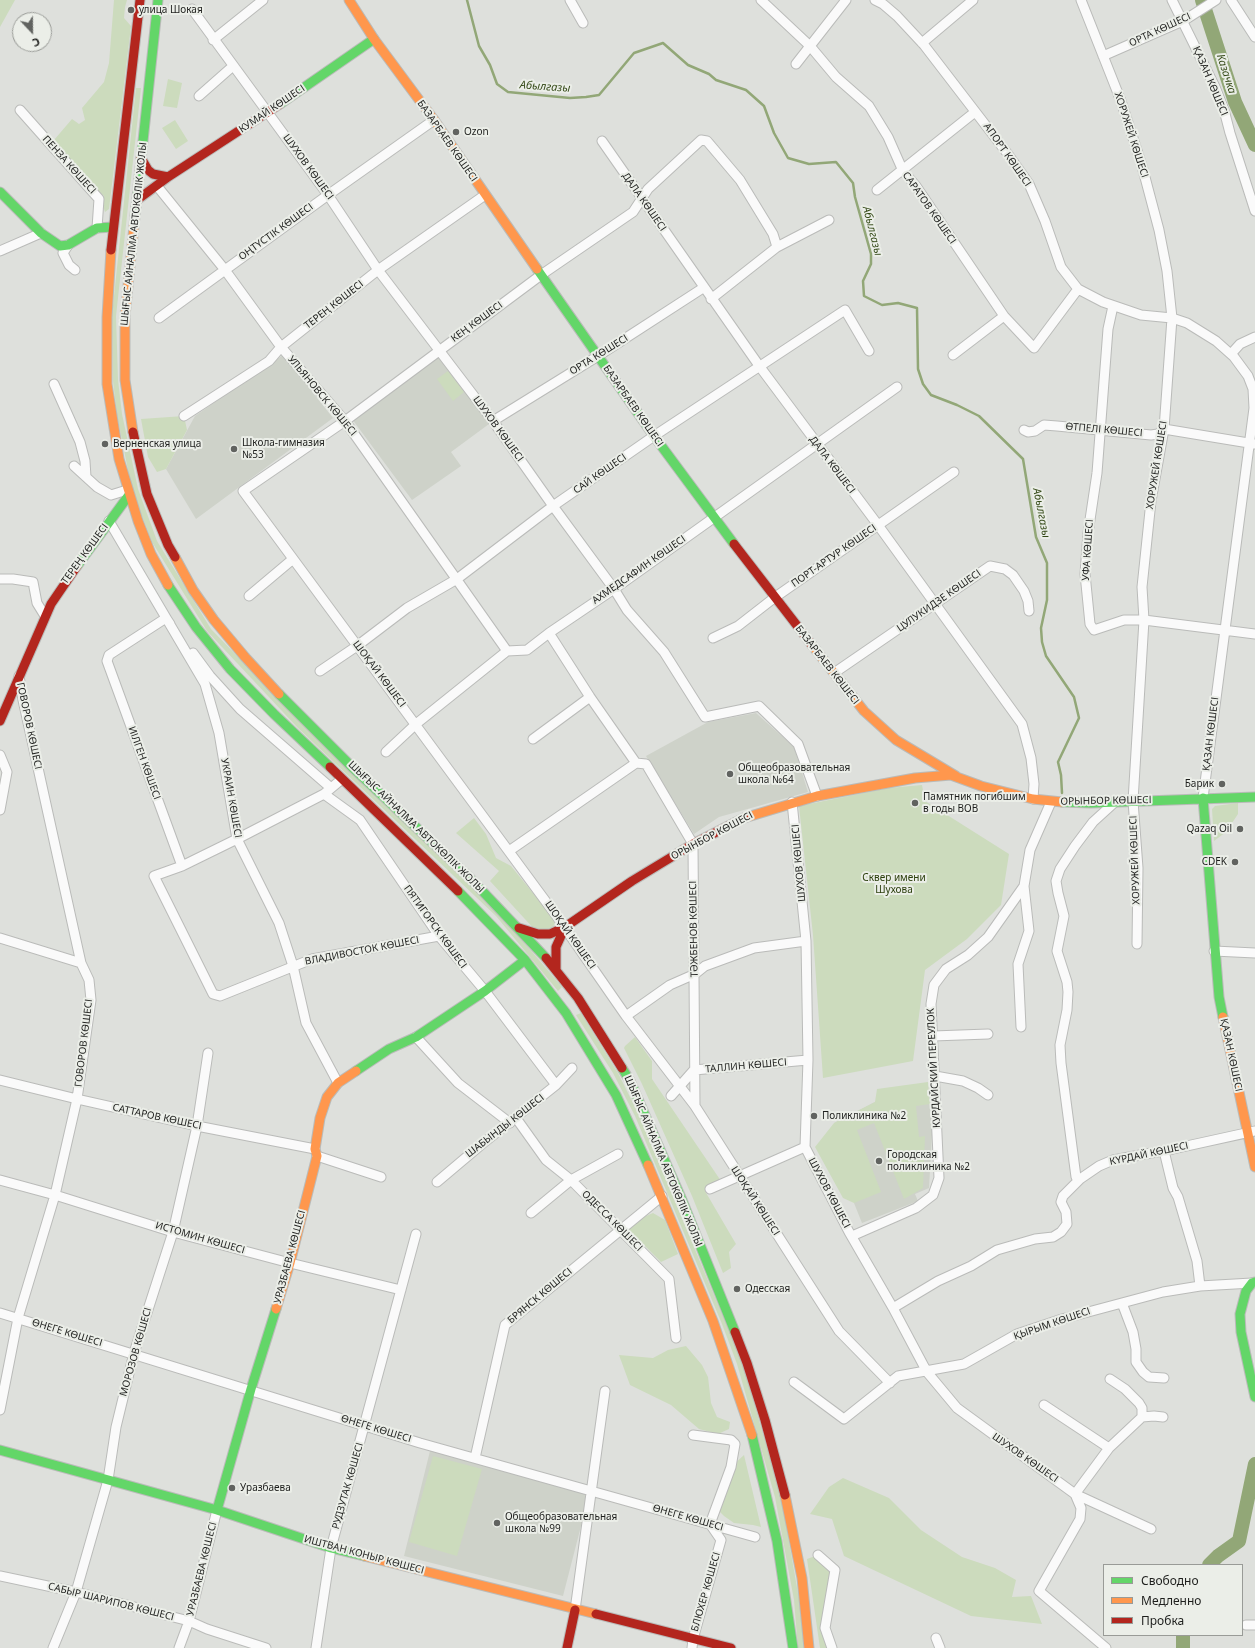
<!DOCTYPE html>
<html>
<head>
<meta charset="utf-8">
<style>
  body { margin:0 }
  #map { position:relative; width:1255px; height:1648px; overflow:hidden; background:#dee0dc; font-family:"Noto Sans",sans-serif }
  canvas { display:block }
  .legend { position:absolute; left:1103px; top:1564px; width:140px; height:72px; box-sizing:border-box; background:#ebeee8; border:1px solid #999b97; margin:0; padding:5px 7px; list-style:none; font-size:12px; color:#1e1f1d }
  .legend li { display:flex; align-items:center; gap:8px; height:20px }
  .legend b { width:20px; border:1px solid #999b97 }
  .north { position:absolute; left:12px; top:12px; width:40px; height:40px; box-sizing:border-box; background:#ebeee8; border:1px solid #999b97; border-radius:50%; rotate:158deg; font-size:11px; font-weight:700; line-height:16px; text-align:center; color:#1e1f1d }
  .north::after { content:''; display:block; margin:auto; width:14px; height:18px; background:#616360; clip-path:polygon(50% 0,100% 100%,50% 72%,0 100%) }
</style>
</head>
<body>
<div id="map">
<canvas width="1255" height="1648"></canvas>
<ul class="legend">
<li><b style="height:5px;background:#63d668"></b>Свободно</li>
<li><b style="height:5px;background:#ff974d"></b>Медленно</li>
<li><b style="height:5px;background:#b3261e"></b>Пробка</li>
</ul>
<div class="north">С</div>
</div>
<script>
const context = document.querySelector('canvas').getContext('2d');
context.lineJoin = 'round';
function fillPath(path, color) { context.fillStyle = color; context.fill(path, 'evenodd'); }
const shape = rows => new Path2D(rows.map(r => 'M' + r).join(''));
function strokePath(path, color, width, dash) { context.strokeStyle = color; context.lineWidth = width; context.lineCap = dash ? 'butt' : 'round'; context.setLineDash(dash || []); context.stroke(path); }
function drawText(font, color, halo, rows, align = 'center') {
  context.font = font + ' "Noto Sans",sans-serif'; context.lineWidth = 4; context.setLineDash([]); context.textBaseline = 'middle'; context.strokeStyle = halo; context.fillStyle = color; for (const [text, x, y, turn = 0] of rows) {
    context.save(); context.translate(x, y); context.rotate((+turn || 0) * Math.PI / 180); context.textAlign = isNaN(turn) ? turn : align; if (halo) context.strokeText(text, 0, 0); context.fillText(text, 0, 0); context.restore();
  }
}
const built = shape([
  [437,354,489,424,451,452,461,466,412,500,352,419],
  [283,355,333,418,196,519,166,469,195,416],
  [756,713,794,747,808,792,719,817,694,834,646,756,708,722],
  [921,1087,930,1104,932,1134,929,1188,915,1194,918,1201,862,1223,854,1203,834,1136,834,1123,902,1088],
  [430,1451,590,1491,563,1596,404,1556]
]);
const green = shape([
  [0,0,15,0,0,27],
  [114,0,127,0,125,7,124,18,131,26,109,209,105,212,104,209,104,196,96,190,54,140,72,119,79,124,85,120,82,108,104,82,109,63],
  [168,79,182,83,177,108,163,106],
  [136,88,141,88,116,316,118,380,122,414,138,489,157,541,211,629,302,723,499,913,562,987,558,991,496,916,297,727,207,631,152,542,132,490,117,415,113,381,112,315],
  [175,120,188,141,176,149,162,128],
  [448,371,464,392,453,401,437,379],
  [184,416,187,430,166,469,157,472,148,457,141,419],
  [922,785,925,801,1009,854,1001,905,967,939,925,970,913,1061,823,1078,813,935,799,806,889,788],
  [1238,803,1238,814,1226,832,1214,841,1212,809,1215,806],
  [474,818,486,834,496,858,511,866,554,919,555,924,550,930,535,930,490,881,499,871,456,833],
  [581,1013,618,1073,638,1113,742,1362,781,1496,799,1599,804,1648,798,1648,794,1600,775,1497,737,1364,722,1324,635,1116,613,1073,576,1015],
  [635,1037,652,1061,652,1079,721,1181,705,1191,736,1244,729,1252,731,1268,723,1273,692,1196,642,1084,624,1048,625,1046],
  [928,1082,930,1104,916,1106,919,1137,925,1136,923,1188,904,1199,874,1123,857,1130,881,1192,854,1203,843,1198,815,1147,834,1123,875,1102,877,1089],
  [653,1213,665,1220,678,1254,661,1262,627,1228,639,1219],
  [686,1346,702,1365,708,1377,711,1403,717,1417,730,1422,729,1429,718,1434,699,1429,671,1405,630,1385,619,1355,653,1358,668,1350],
  [744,1455,761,1527,753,1525,734,1523,724,1516,716,1508,731,1467],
  [433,1456,482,1469,457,1556,409,1542],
  [843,1478,889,1498,921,1530,962,1557,995,1568,1016,1580,1012,1597,1031,1596,1042,1624,971,1616,844,1556,832,1519,810,1514,829,1487],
  [818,1555,835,1570,825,1628,832,1648,820,1648,807,1559]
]);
const stream = shape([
  [467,0,479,46,490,65,497,84,508,92,570,98,586,97,599,95,634,53,663,43,688,65,709,74,716,80,746,90,764,106,774,133,788,158,809,164,836,162,853,183,855,197,871,254,871,264,863,281,864,296,882,305,898,303,917,308,918,369,923,384,931,395,957,405,979,416,1023,459,1036,537,1047,563,1047,600,1041,628,1042,642,1046,656,1074,697,1079,718,1058,762,1061,775,1062,793]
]);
const river = shape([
  [1202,0,1235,102,1255,145],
  [1209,1565,1218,1556,1239,1541,1255,1464],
  [1183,1635,1183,1648]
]);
const street = shape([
  [570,0,583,23],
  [761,0,810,46,836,77,869,106,888,137,903,171,916,186,1004,316,1034,348,1078,289],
  [875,0,883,4,897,16,924,45,1007,153,1029,184,1045,221,1061,267,1078,289,1103,302,1141,315,1172,318,1187,323,1216,341,1234,357,1248,376,1253,389,1254,408,1203,798],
  [1081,0,1121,101,1142,166,1159,230,1167,271,1172,318,1164,429,1151,501,1142,587,1144,620,1133,801,1138,868,1137,944],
  [1172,0,1215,87,1224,110,1230,133,1255,211],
  [1231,0,1255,37],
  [192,9,328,195,378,270,493,421,553,506,614,589,627,610,664,652,705,717,759,706,798,744,817,796],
  [213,40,263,0],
  [922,43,973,0],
  [1103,56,1183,21,1216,0],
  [796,64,846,0],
  [199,96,233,66],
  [20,110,99,199,97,228],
  [602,141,760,367,878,525,1022,724,1031,758,1034,784,1033,799],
  [157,186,225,270,281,347,345,421,507,651],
  [877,190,975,112],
  [68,245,63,253,69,265,75,270],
  [777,247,773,234,740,180,707,141,701,140,648,189,633,212,541,275,345,421,243,491,558,918,626,1016,695,1106,839,1331,890,1383],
  [0,251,41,233],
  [711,299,777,247,829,220],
  [1113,306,1108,329,1097,473,1088,533,1085,574,1090,624,1094,630,1124,620,1144,620,1255,634],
  [159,318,328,195,434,120],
  [1231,354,1240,344,1255,337],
  [953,355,1004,316],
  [54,384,80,442,85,461,86,477,97,487,111,495,127,490],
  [184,416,269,361,281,347,378,270,485,195],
  [493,421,598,356,703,288],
  [1024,430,1028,432,1035,431,1044,425,1057,426,1151,435,1158,434,1164,429,1255,444],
  [74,466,86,477],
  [109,521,205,684,219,733,237,839,279,923,293,966,306,1023,338,1083],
  [0,579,13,579,33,582,37,603,45,616],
  [249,596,293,559],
  [170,624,166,618,109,655,107,661,182,866],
  [549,633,590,697,636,763],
  [713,638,738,626,774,598,954,472],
  [193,653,210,676,240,709,331,788],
  [320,671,357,646,407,608,457,579,553,506,654,436,845,310,869,351],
  [834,673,990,566,1005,569,1013,575,1024,591,1028,601,1029,611],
  [533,739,590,697],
  [386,752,416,724,507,651,527,650,549,633,614,589,897,387],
  [0,755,7,772,0,810],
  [342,779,324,794,237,839,182,866,154,876,213,994,220,996,312,959,439,936],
  [324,794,360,820,439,936,485,991,556,1085],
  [792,802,806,941,808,1060,805,1147,849,1232,893,1308,927,1372,957,1408,1075,1494,1081,1508,1080,1519,1039,1591,1106,1648],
  [509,851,636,763,646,764,693,844,695,1106],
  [0,938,81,963],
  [1214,951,1255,953],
  [626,1016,670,985,695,974,705,966,754,948,806,941],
  [1021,1027,1018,964,1029,931,1024,886,1030,850,1051,802],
  [933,1036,988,1034],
  [416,1037,458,1083,510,1123],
  [935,1076,963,1081,978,1088,988,1095],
  [0,1080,77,1099,197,1126,315,1149],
  [671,1096,694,1070,808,1060],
  [516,1118,546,1160,571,1180,669,1279,676,1338],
  [1164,1151,1173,1188,1178,1197,1197,1261,1200,1286],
  [317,1156,381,1177],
  [1080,1179,1076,1177,1061,1063,1060,1045,1067,1010,1068,992,1067,982,1057,951,1064,916,1058,893,1056,881,1060,869,1075,846,1093,822,1115,802],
  [0,1180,55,1195,173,1232,290,1263,401,1290],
  [437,1182,482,1144,556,1085,572,1068],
  [710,1189,805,1147],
  [531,1213,571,1180,618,1154],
  [852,1236,916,1208,933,1195,939,1178,931,1004,934,985,946,969,968,955,988,937,1024,886],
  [1122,1303,1133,1332,1136,1349,1136,1362,1143,1372,1149,1377,1164,1378],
  [893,1308,938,1281,971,1266,997,1250,1035,1239,1053,1237,1061,1232,1067,1224,1066,1212,1061,1202,1063,1196,1080,1179,1099,1166,1113,1160,1173,1149,1255,1131],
  [0,1313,420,1443,755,1537],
  [1110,1379,1125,1389,1139,1403,1142,1408,1142,1417],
  [794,1382,844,1419,898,1376,964,1364,1017,1334,1062,1319,1163,1292,1200,1286,1252,1283],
  [1044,1405,1109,1448],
  [0,1410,18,1318,55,1195,77,1099,91,1000,89,980,81,963,23,700,19,676],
  [475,1458,505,1325,662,1196],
  [1151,1529,1075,1494,1109,1448,1142,1417,1154,1416,1163,1417],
  [818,1555,835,1570,825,1628,832,1648],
  [0,1576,76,1592,189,1621,207,1629,266,1648],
  [575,1610,605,1391],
  [1246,1625,1255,1625],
  [936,1638,940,1648],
  [53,1648,76,1592,108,1480,116,1427,134,1353,173,1232,197,1126,208,1053],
  [179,1648,189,1621,217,1510],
  [316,1648,331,1548,416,1234],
  [692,1648,693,1639,721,1540,710,1524,731,1467,735,1444,731,1440,693,1435]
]);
const fast = shape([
  [280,104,374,39],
  [0,192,41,233,60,246,68,245,97,228,113,227],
  [135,216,158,0],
  [537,269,654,436,734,544],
  [77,566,129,495],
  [168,585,196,627,230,669,274,714,330,767],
  [279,694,353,768,469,877,546,958],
  [1203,798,1219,997,1223,1017],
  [1062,802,1091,803,1255,797],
  [458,891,525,960,566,1013,616,1095,648,1165],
  [622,1068,630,1081,682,1200,735,1332],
  [356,1071,389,1049,416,1037,485,991,525,960],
  [1255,1282,1252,1283,1246,1291,1240,1314,1241,1332,1255,1397],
  [752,1435,777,1541,793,1648],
  [0,1450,217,1510,331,1548,364,1556],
  [217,1510,251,1389,276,1309]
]);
const slow = shape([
  [349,0,374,39,434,120,537,269],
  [111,250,107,317,107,384,119,459,138,521,151,554,168,585],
  [133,432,125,380,125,316,135,216],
  [175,557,193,590,214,620,245,657,279,694],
  [812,645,864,711,896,740,956,776],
  [744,818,817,796,915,778,951,775,981,786,1033,799,1062,802],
  [1223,1017,1255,1167],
  [648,1165,713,1321,752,1435],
  [276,1309,290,1263,317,1156,315,1149,320,1118,327,1097,338,1083,356,1071],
  [785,1495,802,1578,809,1648],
  [364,1556,596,1614]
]);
const jam = shape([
  [141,158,148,170,153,174,168,177],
  [137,200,168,177,280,104],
  [111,250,140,0],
  [133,432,147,494,168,545,175,557],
  [734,544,812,645],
  [0,721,51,604,77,566],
  [330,767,458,891],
  [519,928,538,934,550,934,565,927,632,881,693,844,744,818],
  [546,958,578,998,622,1068],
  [556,969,556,947,565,927],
  [735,1332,747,1363,765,1420,785,1495],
  [596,1614,731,1648],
  [567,1648,575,1610]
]);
const markers = [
  [131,10,4,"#616360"],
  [456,132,4,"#616360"],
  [105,444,4,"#616360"],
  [234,449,4,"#616360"],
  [730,774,4,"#616360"],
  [1222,784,4,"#616360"],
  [915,803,4,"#616360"],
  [1240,829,4,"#616360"],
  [1235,862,4,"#616360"],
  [814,1116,4,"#616360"],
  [879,1161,4,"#616360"],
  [737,1289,4,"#616360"],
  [232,1488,4,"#616360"],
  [497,1523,4,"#616360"]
];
const poiNames = [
  ["улица Шокая",139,10],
  ["Ozon",464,132],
  ["Школа-гимназия",242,443],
  ["№53",242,455],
  ["Верненская улица",113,444],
  ["Общеобразовательная",738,768],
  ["школа №64",738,780],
  ["Барик",1214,784,"right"],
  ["Памятник погибшим",923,797],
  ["в годы ВОВ",923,809],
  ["Qazaq Oil",1232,829,"right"],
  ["CDEK",1227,862,"right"],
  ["Поликлиника №2",822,1116],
  ["Городская",887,1155],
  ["поликлиника №2",887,1167],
  ["Одесская",745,1289],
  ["Уразбаева",240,1488],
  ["Общеобразовательная",505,1517],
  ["школа №99",505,1529]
];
const streetNames = [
  ["ОРТА КӨШЕСІ",1160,30,-25],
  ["ҚАЗАН КӨШЕСІ",1210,81,67],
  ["КУМАЙ КӨШЕСІ",272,109,-34],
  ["ХОРУЖЕЙ КӨШЕСІ",1131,135,72],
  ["БАЗАРБАЕВ КӨШЕСІ",447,141,55],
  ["АПОРТ КӨШЕСІ",1007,155,55],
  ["ПЕНЗА КӨШЕСІ",69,165,48],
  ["ШУХОВ КӨШЕСІ",308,167,54],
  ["ДАЛА КӨШЕСІ",644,202,55],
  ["САРАТОВ КӨШЕСІ",929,208,55],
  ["ОҢТҮСТІК КӨШЕСІ",276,232,-36],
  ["ШЫҒЫС АЙНАЛМА АВТОКӨЛІК ЖОЛЫ",134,234,-84],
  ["ТЕРЕҢ КӨШЕСІ",334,305,-38],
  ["КЕҢ КӨШЕСІ",477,322,-36],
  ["ОРТА КӨШЕСІ",599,355,-32],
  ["УЛЬЯНОВСК КӨШЕСІ",322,396,50],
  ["БАЗАРБАЕВ КӨШЕСІ",633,406,55],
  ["ШУХОВ КӨШЕСІ",498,429,54],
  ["ӨТПЕЛІ КӨШЕСІ",1104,430,5],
  ["ДАЛА КӨШЕСІ",832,465,53],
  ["ХОРУЖЕЙ КӨШЕСІ",1157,465,-81],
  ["САЙ КӨШЕСІ",600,474,-35],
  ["УФА КӨШЕСІ",1088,550,-86],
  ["ТЕРЕҢ КӨШЕСІ",85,554,-54],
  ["ПОРТ-АРТУР КӨШЕСІ",834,556,-35],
  ["АХМЕДСАФИН КӨШЕСІ",639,570,-35],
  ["ЦУЛУКИДЗЕ КӨШЕСІ",939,601,-35],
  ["БАЗАРБАЕВ КӨШЕСІ",827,665,52],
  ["ШОҚАЙ КӨШЕСІ",379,674,53],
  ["ГОВОРОВ КӨШЕСІ",29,726,78],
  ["ҚАЗАН КӨШЕСІ",1211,734,-83],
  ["ИІЛГЕН КӨШЕСІ",144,763,70],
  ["УКРАИН КӨШЕСІ",231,798,80],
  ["ОРЫНБОР КӨШЕСІ",1106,801,-1],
  ["ШЫҒЫС АЙНАЛМА АВТОКӨЛІК ЖОЛЫ",416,827,44],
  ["ОРЫНБОР КӨШЕСІ",712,836,-28],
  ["ХОРУЖЕЙ КӨШЕСІ",1135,860,-92],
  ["ШУХОВ КӨШЕСІ",799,863,-95],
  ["ПЯТИГОРСК КӨШЕСІ",435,927,54],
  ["ТӘЖБЕНОВ КӨШЕСІ",694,929,-91],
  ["ШОҚАЙ КӨШЕСІ",570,935,55],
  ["ВЛАДИВОСТОК КӨШЕСІ",362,951,-11],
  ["ГОВОРОВ КӨШЕСІ",84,1043,-83],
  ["ҚАЗАН КӨШЕСІ",1231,1055,78],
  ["ТАЛЛИН КӨШЕСІ",746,1066,-5],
  ["КУРДАЙСКИЙ ПЕРЕУЛОК",934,1068,-93],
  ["САТТАРОВ КӨШЕСІ",157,1117,12],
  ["ШАБЫНДЫ КӨШЕСІ",505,1126,-38],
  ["КҮРДАЙ КӨШЕСІ",1149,1154,-12],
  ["ШЫҒЫС АЙНАЛМА АВТОКӨЛІК ЖОЛЫ",663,1161,67],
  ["ШУХОВ КӨШЕСІ",829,1193,62],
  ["ШОҚАЙ КӨШЕСІ",755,1201,57],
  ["ОДЕССА КӨШЕСІ",612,1221,45],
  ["ИСТОМИН КӨШЕСІ",200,1238,16],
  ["УРАЗБАЕВА КӨШЕСІ",290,1257,-75],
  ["БРЯНСК КӨШЕСІ",540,1296,-40],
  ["ҚЫРЫМ КӨШЕСІ",1052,1324,-19],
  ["ӨНЕГЕ КӨШЕСІ",67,1333,17],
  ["МОРОЗОВ КӨШЕСІ",136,1352,-74],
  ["ӨНЕГЕ КӨШЕСІ",376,1429,17],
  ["ШУХОВ КӨШЕСІ",1025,1458,35],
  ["РУДЗУТАК КӨШЕСІ",348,1486,-74],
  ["ӨНЕГЕ КӨШЕСІ",688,1518,16],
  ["ИШТВАН КОНЫР КӨШЕСІ",364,1555,15],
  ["УРАЗБАЕВА КӨШЕСІ",202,1569,-76],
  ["БЛЮХЕР КӨШЕСІ",706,1592,-74],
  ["САБЫР ШАРИПОВ КӨШЕСІ",111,1602,14]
];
const parkNames = [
  ["Сквер имени",894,878],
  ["Шухова",894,890]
];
const waterNames = [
  ["Казачка",1226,74,72],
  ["Абылгазы",545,87,4],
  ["Абылгазы",872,231,76],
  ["Абылгазы",1041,513,79]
];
fillPath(built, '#ced2c9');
fillPath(green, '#ccdbbd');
strokePath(stream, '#92a777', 2.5);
strokePath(river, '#92a777', 14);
strokePath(street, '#babbb9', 11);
strokePath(fast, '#babbb9', 11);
strokePath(slow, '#babbb9', 11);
strokePath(jam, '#babbb9', 11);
strokePath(street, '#fafafa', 9);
strokePath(fast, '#63d668', 9);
strokePath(slow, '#ff974d', 9);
strokePath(jam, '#b3261e', 9);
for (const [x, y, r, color] of markers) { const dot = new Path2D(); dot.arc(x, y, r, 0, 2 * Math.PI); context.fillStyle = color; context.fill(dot); strokePath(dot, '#ebeee8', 1.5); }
drawText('10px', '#1e1f1d', '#ebeee8', poiNames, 'left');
drawText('10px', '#1e1f1d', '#ebeee8', streetNames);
drawText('10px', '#2c3f0d', '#ebeee8', parkNames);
drawText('italic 11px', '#354a18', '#ebeee8', waterNames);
</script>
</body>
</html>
